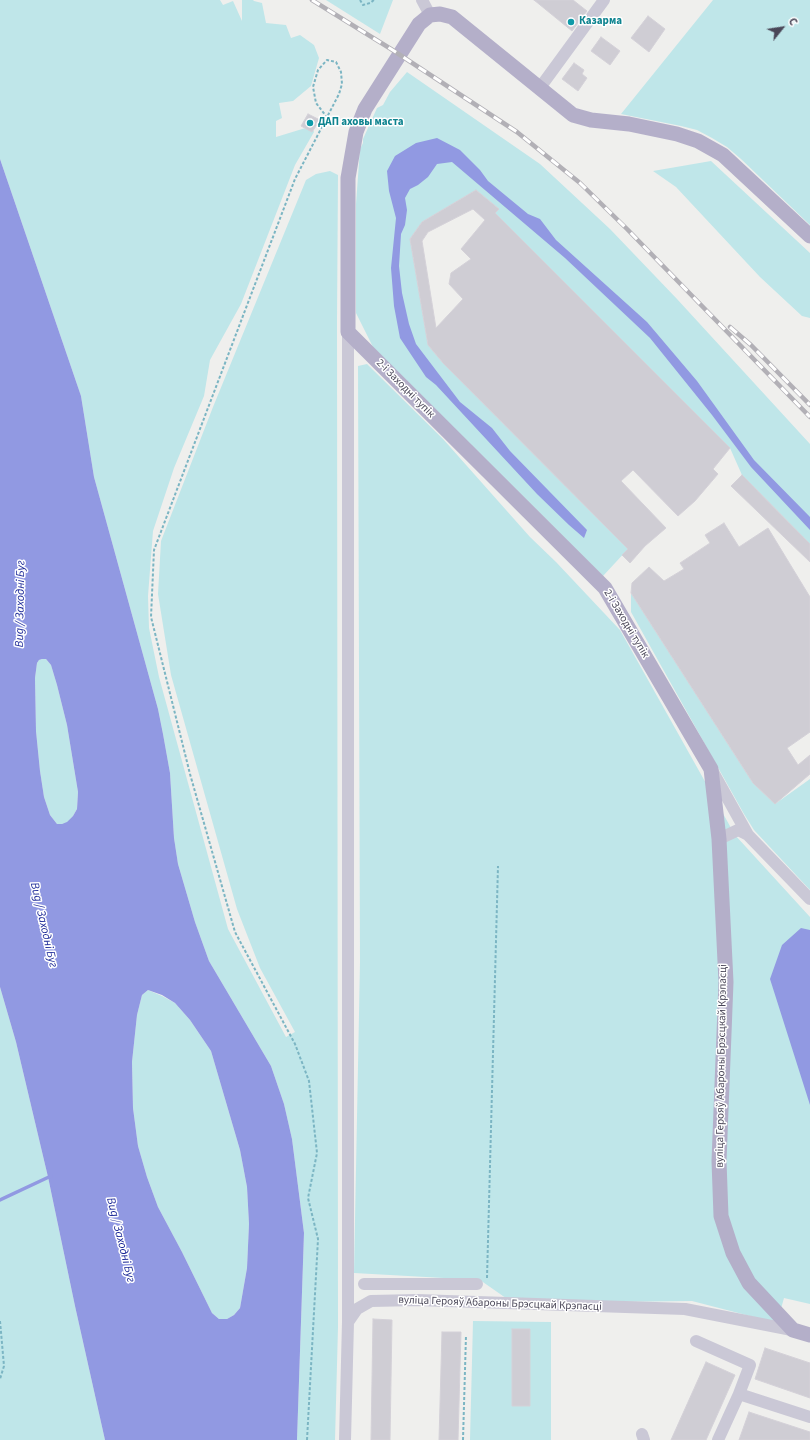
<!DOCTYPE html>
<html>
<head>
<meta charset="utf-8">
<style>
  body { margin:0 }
  #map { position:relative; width:810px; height:1440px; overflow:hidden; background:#efefed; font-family:"Source Sans 3",sans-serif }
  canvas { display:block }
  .north { position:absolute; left:762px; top:8px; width:40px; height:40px; -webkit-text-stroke:3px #fff; paint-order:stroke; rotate:60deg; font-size:11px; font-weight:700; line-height:16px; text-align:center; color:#4a4758 }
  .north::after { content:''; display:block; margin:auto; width:14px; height:18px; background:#4a4758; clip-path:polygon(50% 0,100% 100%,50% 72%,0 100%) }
</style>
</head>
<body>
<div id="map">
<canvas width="810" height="1440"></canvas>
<div class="north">С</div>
</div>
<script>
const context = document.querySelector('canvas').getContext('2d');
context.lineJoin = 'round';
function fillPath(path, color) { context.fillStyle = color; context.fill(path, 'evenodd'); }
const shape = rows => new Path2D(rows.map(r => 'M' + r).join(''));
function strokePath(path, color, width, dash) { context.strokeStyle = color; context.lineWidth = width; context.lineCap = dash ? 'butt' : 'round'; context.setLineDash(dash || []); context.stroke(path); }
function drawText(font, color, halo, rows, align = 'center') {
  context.font = font + ' "Source Sans 3",sans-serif'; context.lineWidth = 3; context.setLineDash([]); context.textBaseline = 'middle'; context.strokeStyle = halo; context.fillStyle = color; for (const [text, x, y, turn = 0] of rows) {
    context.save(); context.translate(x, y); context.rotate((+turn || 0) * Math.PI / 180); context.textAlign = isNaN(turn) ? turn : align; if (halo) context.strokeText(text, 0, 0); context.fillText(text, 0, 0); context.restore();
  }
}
const green = shape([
  [0,0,220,0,223,5,233,1,242,21,242,0,253,0,254,1,262,3,266,23,286,25,291,38,300,35,314,45,319,58,311,86,293,101,279,103,282,118,276,121,276,137,312,126,314,132,295,165,241,304,210,360,204,396,174,468,153,531,148,596,149,628,159,677,228,929,286,1037,295,1032,260,968,237,909,171,675,158,594,161,541,213,407,306,180,316,174,330,171,338,175,337,320,338,1327,335,1440,297,1440,304,1233,292,1139,284,1104,271,1066,209,961,195,922,178,864,174,838,170,773,163,734,158,709,94,477,81,396,0,159],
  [326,0,393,0,380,34],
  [713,0,810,0,810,225,741,159,727,147,712,138,697,130,681,126,621,114],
  [407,72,540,164,610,229,677,299,810,444,810,544,742,475,730,448,495,213,499,209,476,190,422,222,410,239,428,345,443,363,628,549,603,576,373,347,356,313,356,204,360,149,363,143,363,139,377,108,383,105,390,92],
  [711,161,810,253,810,318,802,316,760,277,676,187,653,171],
  [367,364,443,439,530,537,556,562,620,630,735,835,810,917,810,1304,784,1298,777,1323,692,1301,513,1303,480,1280,354,1273,360,962,358,366],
  [631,593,753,783,775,804,810,779,810,890,754,830,744,814,631,612],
  [42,659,46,659,51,665,57,685,67,725,78,792,77,809,73,816,67,823,62,824,57,824,50,815,44,797,40,771,36,731,35,678,37,663,39,660],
  [0,987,16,1042,48,1177,75,1306,105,1440,0,1440],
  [148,990,162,996,175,1003,190,1020,211,1051,240,1150,247,1187,249,1224,247,1268,240,1308,234,1315,227,1319,219,1319,212,1313,182,1252,158,1207,147,1177,138,1146,133,1108,132,1062,137,1015,142,995],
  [473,1321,551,1322,551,1440,470,1440]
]);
const water = shape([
  [437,138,460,150,480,170,488,181,528,214,540,219,556,240,647,322,697,381,754,460,810,517,810,530,751,467,712,415,650,338,565,258,452,162,437,164,428,177,418,185,410,189,405,198,407,210,405,225,401,234,399,266,402,293,409,324,416,344,460,402,492,428,510,451,587,530,584,538,569,525,537,494,436,385,426,377,400,338,394,306,391,268,396,218,389,191,387,171,395,156,416,143],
  [0,159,81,396,94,477,158,709,163,734,170,773,174,838,178,864,195,922,209,961,271,1066,284,1104,292,1139,304,1233,297,1440,105,1440,75,1306,48,1177,16,1042,0,987],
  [42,659,46,659,51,665,57,685,67,725,78,792,77,809,73,816,67,822,62,824,57,824,50,815,44,797,40,771,36,731,35,678,37,663,39,660],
  [148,990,162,995,175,1003,190,1020,211,1051,240,1150,247,1187,249,1224,247,1268,240,1308,234,1315,227,1319,219,1319,212,1313,182,1252,158,1207,147,1177,138,1146,133,1108,132,1062,137,1015,142,995],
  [801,928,810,930,810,1105,770,979,782,945]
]);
const stream = shape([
  [0,1200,51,1176]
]);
const building = shape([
  [534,0,573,0,587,11,572,31,534,0],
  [648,16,665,29,649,52,631,38,648,16],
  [601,37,620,51,610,65,591,51,601,37],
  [574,63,584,70,582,74,587,78,578,91,562,79,574,63],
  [308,114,320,120,312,132,301,126,308,114],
  [476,190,499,209,495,213,730,448,713,469,718,474,695,501,678,516,633,470,621,481,666,528,645,546,630,563,622,555,628,549,443,363,428,345,410,239,422,222,476,190],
  [473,209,485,220,461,249,471,259,451,273,449,284,463,299,436,328,422,241,428,232,473,209],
  [742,475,810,544,810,562,731,486,742,475],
  [724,523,739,547,768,528,810,597,810,732,787,748,798,765,810,755,810,774,775,804,753,783,631,593,632,583,649,567,664,581,684,569,680,563,710,543,705,535,724,523],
  [373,1319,392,1320,390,1440,371,1440,373,1319],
  [512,1329,530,1329,530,1406,512,1406,512,1329],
  [442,1332,461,1332,458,1440,439,1440,442,1332],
  [765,1348,810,1363,810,1398,755,1379,765,1348],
  [706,1362,735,1375,706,1440,671,1440,706,1362],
  [749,1412,810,1432,810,1440,739,1440,749,1412]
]);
const path = shape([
  [360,0,363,5,370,3,374,0],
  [487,1278,498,866],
  [0,1321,4,1366,0,1379],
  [307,1440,318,1239,308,1198,317,1153,309,1081,295,1044,235,932,190,774,151,617,154,550,295,179,339,94,342,84,341,72,336,62,327,60,318,70,313,87,316,103,326,116],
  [463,1440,466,1335]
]);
const minor = shape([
  [422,0,430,15],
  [539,89,604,0],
  [713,772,748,835,810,899],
  [719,839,738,830,748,835],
  [364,1284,477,1284],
  [348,1322,357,1309,371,1301,417,1300,685,1309,797,1331],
  [696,1341,750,1365,739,1394],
  [642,1434,644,1440],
  [345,1440,348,1322,348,332],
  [718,1440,739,1394,810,1417]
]);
const major = shape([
  [810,236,723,155,698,141,677,134,629,124,591,120,573,115,452,17,440,14,430,15,419,24,365,109,356,132,348,178,348,332,605,588,711,769,719,839,726,982,719,1161,721,1216,733,1253,749,1283,793,1330,810,1335]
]);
const rail = shape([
  [312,0,391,49,517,132,580,183,627,229,810,417],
  [730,327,751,345,810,405]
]);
const markers = [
  [571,22,4,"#0f9aa8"],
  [310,123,4,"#0f9aa8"]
];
const cultureNames = [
  ["Казарма",579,22],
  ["ДАП аховы маста",318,123]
];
const streetNames = [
  ["2-і Заходні тупік",405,389,45],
  ["2-і Заходні тупік",626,624,59],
  ["вуліца Герояў Абароны Брэсцкай Крэпасці",722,1066,-89],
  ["вуліца Герояў Абароны Брэсцкай Крэпасці",500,1304,2]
];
const waterNames = [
  ["Bug / Заходні Буг",21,604,-89],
  ["Bug / Заходні Буг",43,925,77],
  ["Bug / Заходні Буг",120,1240,76]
];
fillPath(green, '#bfe6e9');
fillPath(water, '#9199e2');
strokePath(stream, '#9199e2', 3.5);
fillPath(building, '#cfcdd4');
strokePath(building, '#d4d1d8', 1);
strokePath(path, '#7bb5c3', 2, [3, 2]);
strokePath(minor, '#cac8d6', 12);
strokePath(major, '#b4afc9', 15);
strokePath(rail, '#b2b0b6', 4.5);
strokePath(rail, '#fff', 3, [9]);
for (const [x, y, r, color] of markers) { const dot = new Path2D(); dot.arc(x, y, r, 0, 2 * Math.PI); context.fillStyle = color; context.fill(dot); strokePath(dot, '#fff', 1.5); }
drawText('bold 11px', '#0d838f', '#fff', cultureNames, 'left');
drawText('11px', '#4a4758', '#fff', streetNames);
drawText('italic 12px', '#1b2897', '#fff', waterNames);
</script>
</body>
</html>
